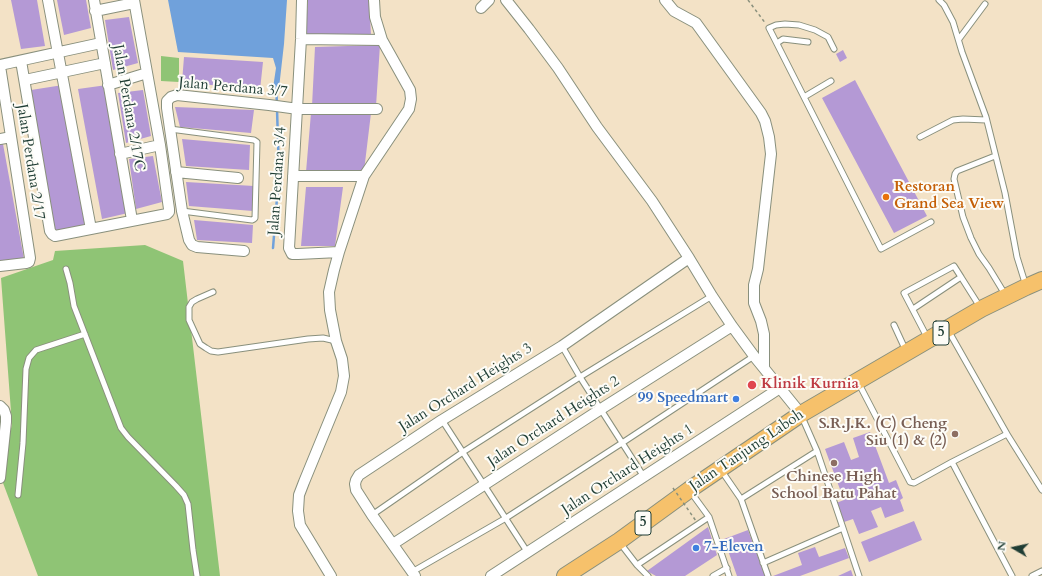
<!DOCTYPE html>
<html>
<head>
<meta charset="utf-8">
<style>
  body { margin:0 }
  #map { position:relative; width:1042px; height:576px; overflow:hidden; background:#f3e2c6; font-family:Cardo,serif }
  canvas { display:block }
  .north { position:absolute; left:994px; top:528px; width:40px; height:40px; -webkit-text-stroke:3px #fdfcf7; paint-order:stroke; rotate:279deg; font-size:11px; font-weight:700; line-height:16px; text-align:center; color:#1f3d34 }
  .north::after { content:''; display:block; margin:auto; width:14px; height:18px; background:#1f3d34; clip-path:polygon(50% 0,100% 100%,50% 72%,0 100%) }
</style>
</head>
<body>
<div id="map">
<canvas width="1042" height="576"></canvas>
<div class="north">N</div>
</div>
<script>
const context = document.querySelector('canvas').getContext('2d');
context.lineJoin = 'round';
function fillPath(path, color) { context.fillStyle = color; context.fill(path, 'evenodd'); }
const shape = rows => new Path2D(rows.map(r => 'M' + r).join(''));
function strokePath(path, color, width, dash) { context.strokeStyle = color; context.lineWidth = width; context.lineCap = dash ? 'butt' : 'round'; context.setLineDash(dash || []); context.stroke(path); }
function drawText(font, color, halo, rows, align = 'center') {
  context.font = font + ' Cardo,serif'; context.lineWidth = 4; context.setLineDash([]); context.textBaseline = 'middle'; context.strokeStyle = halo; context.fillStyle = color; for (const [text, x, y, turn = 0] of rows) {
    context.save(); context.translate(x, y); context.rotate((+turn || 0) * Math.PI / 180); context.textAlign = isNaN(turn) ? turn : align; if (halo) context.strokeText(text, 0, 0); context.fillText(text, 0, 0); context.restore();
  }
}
const green = shape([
  [161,56,179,58,179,82,161,81],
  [145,245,183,261,220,576,38,576,0,475,0,467,12,425,1,278,53,260,55,251]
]);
const water = shape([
  [168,0,287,0,284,44,279,88,273,88,276,68,273,58,178,52]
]);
const stream = shape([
  [276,88,277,104],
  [273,248,279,173,277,109]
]);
const building = shape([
  [11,0,37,0,45,46,21,49],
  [57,0,86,0,91,28,64,35],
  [308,0,369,0,371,35,305,36],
  [129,17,138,63,113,70,105,20],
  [380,45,376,106,312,106,315,47],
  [843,50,847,58,840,62,836,54],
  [184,57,263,62,260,90,182,82],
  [855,80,927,216,894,233,822,98],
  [63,85,86,226,54,231,31,90],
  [107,85,128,213,102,219,78,89],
  [143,90,151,136,126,143,118,93],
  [175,107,254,110,251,133,180,127],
  [311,113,371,113,364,171,306,172],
  [182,139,250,145,249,170,186,166],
  [0,144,3,144,24,259,0,261],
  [153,156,162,202,136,209,129,159],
  [186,182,254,186,253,211,189,206],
  [306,187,343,187,335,246,301,246],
  [194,220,253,225,252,243,197,240],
  [870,432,889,483,896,480,903,498,900,500,904,511,885,518,881,507,871,511,878,527,859,534,853,519,844,522,836,503,844,500,825,449,844,442,851,460,859,457,853,438],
  [914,521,922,540,869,562,861,542],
  [708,527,717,555,685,576,656,576,647,571],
  [748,530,765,576,737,576,724,539],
  [815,547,819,557,845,548,849,558,800,576,773,576,802,565,798,553],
  [851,570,853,576,838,576]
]);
const path = shape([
  [748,0,766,24]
]);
const service = shape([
  [939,0,944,5,953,22,962,52,986,117,1005,193,1017,257,1026,286],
  [959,39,985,4],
  [777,43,783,39,808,42],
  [834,49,828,37,815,30,799,25,785,24,776,25,769,28,881,249,931,222],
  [804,97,831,81],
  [170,129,254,140,257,142,255,218,254,219,252,220,182,211],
  [920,137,953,120,963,119,986,120],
  [995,156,957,171,955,174,954,179,963,217,971,238,979,254,989,268,1006,296],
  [66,269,70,283,74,306,121,428,128,437,176,486,184,495,188,504,193,550,197,576],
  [213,292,197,299,192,302,189,307,189,320,200,344,206,348,211,351,218,352,308,339,323,338,336,341],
  [913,309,961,277,980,307],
  [894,325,906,351],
  [927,337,904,293,954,266,961,277],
  [562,346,580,377,644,477],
  [858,382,910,482,914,483,952,462,1007,434,948,330],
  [442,420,528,553],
  [1007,434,1042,490],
  [817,451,843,528],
  [952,462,1012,576],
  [721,470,741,499,768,576],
  [18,495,23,443,26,369,29,358,36,350,85,334],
  [741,499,817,451,802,417],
  [372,515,463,452,580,377,712,296],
  [709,517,729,576],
  [620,543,637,565,709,517,690,491],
  [763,563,843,528,859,576],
  [637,565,648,576],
  [412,572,506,518,622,443,754,356],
  [713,576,727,568],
  [1032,576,1042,571]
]);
const minor = shape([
  [48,0,91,229],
  [94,0,132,220],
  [302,0,301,39,289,248,292,254,298,254,339,252,364,176,409,109,411,99,410,90,382,40,375,17,374,0],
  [506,0,529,29,558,68,597,127,652,201,689,258,712,296,732,326,754,356,801,414],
  [665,0,674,11,696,23,761,113,765,121,769,137,771,154,758,269,754,285,754,303,761,321,764,334,764,367],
  [481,8,489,0],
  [95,11,134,3],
  [301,39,382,40],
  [21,61,50,231,52,234,55,236,167,214,169,212,169,209,160,145,134,0],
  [0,65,101,43],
  [0,66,30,258,29,262,26,263,0,266],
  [25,80,105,63],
  [108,85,147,73],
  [0,139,11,137],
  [120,154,160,145],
  [176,172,238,178],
  [293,176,364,176],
  [244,251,197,247,192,245,189,240,182,211,167,108,167,101,171,97,177,95,269,105,298,109,377,109],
  [0,406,4,410,6,416,6,422,0,478],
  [393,544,601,409,732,326],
  [331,576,300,525,298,511,299,495,304,482,341,392,344,376,342,359,336,341,330,310,329,292,334,270,339,252],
  [415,576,372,515,356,490,355,484,356,480,359,475,442,420,562,346,689,258],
  [491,576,780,388]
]);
const trunk = shape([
  [565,576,619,541,689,490,801,414,981,309,1026,287,1042,280]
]);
const pathBridge = shape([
  [673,488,696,521]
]);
const markers = [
  [886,197,4,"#e8710a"],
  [752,385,5,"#e0444e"],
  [736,399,4,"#3f7fe0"],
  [955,434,4,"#8d6e63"],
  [834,463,4,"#8d6e63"],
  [696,548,4,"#3f7fe0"]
];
const shields = [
  [941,333,16],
  [643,523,16]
];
const shieldNames = [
  ["5",941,333],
  ["5",643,523]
];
const streetNames = [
  ["Jalan Perdana 3/7",233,88,5],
  ["Jalan Perdana 2/17C",128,108,80],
  ["Jalan Perdana 2/17",30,162,81],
  ["Jalan Perdana 3/4",278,181,-86],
  ["Jalan Orchard Heights 3",466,388,-32],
  ["Jalan Orchard Heights 2",554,422,-33],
  ["Jalan Tanjung Laboh",747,451,-34],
  ["Jalan Orchard Heights 1",628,470,-33]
];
const foodNames = [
  ["Restoran",894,188],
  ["Grand Sea View",894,205]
];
const healthNames = [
  ["Klinik Kurnia",761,385]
];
const shopNames = [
  ["99 Speedmart",728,399],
  ["7-Eleven",704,548,"left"]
];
const educationNames = [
  ["S.R.J.K. (C) Cheng",947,425],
  ["Siu (1) & (2)",947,442],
  ["Chinese High",834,478,"center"],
  ["School Batu Pahat",834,495,"center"]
];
fillPath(green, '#8fc475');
fillPath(water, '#70a1db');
strokePath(stream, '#70a1db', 2.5);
fillPath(building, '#b499d5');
strokePath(service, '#89907d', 7);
strokePath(minor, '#89907d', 12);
strokePath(trunk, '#89907d', 18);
strokePath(path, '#89907d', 1.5, [3, 3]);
strokePath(service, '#fff', 5);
strokePath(minor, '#fff', 10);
strokePath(trunk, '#f6c16b', 16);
strokePath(pathBridge, '#89907d', 1.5, [3, 3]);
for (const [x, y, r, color] of markers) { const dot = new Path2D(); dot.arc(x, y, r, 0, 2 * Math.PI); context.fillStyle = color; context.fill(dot); strokePath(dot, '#fdfcf7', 1.5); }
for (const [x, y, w] of shields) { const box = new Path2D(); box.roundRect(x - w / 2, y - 12, w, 24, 3); context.fillStyle = '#fdfcf7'; context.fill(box); strokePath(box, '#1f3d34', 1); }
drawText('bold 14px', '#1f3d34', null, shieldNames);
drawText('15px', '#1f3d34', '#fdfcf7', streetNames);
drawText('bold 15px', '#c56008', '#fdfcf7', foodNames, 'left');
drawText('bold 15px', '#be3a42', '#fdfcf7', healthNames, 'left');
drawText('bold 15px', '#366cbe', '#fdfcf7', shopNames, 'right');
drawText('bold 15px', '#785e54', '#fdfcf7', educationNames, 'right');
</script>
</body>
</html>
